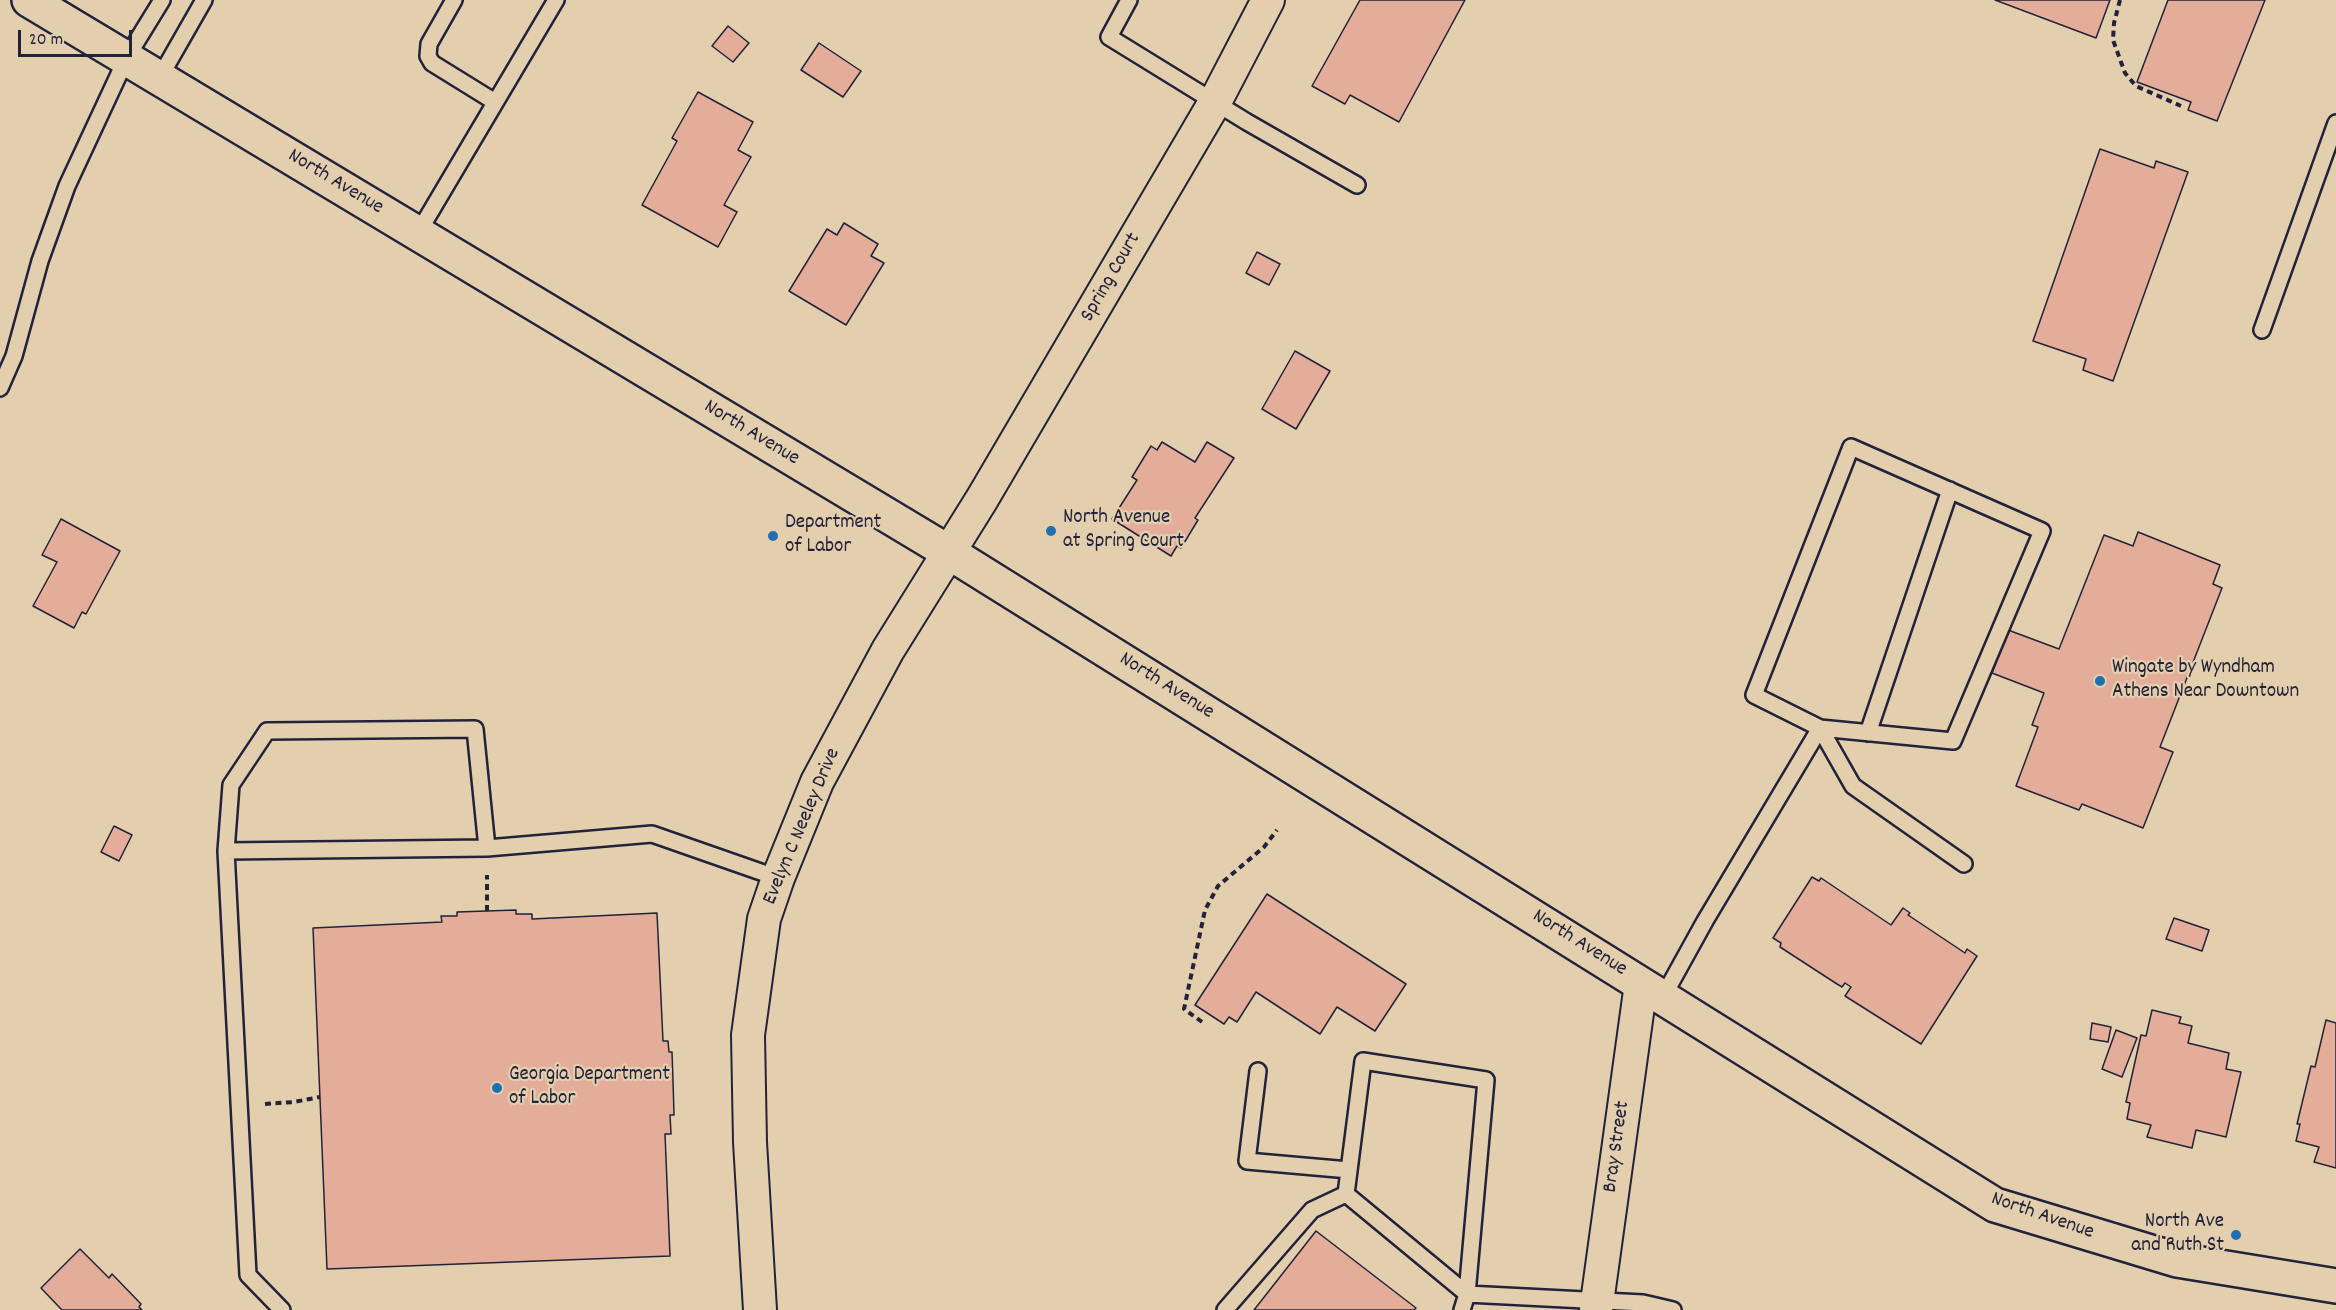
<!DOCTYPE html>
<html>
<head>
<meta charset="utf-8">
<style>
  body { margin:0 }
  #map { position:relative; width:2336px; height:1310px; overflow:hidden; background:#e3cead; font-family:Dekko,sans-serif }
  canvas { display:block }
  .scale { position:absolute; left:18px; top:30px; width:114px; height:27px; box-sizing:border-box; border:3px solid #22223b; border-top:0; padding-left:8px; font-size:18px; line-height:21px; white-space:nowrap; color:#22223b; -webkit-text-stroke:4px #e3cead; paint-order:stroke }
</style>
</head>
<body>
<div id="map">
<canvas width="2336" height="1310"></canvas>
<div class="scale">20 m</div>
</div>
<script>
const context = document.querySelector('canvas').getContext('2d');
context.lineJoin = 'round';
function fillPath(path, color) { context.fillStyle = color; context.fill(path, 'evenodd'); }
const shape = rows => new Path2D(rows.map(r => 'M' + r).join(''));
function strokePath(path, color, width, dash) { context.strokeStyle = color; context.lineWidth = width; context.lineCap = dash ? 'butt' : 'round'; context.setLineDash(dash || []); context.stroke(path); }
function drawText(font, color, halo, rows, align = 'center') {
  context.font = font + ' Dekko,sans-serif'; context.lineWidth = 4.5; context.setLineDash([]); context.textBaseline = 'middle'; context.strokeStyle = halo; context.fillStyle = color; for (const [text, x, y, turn = 0] of rows) {
    context.save(); context.translate(x, y); context.rotate((+turn || 0) * Math.PI / 180); context.textAlign = isNaN(turn) ? turn : align; if (halo) context.strokeText(text, 0, 0); context.fillText(text, 0, 0); context.restore();
  }
}
const building = shape([
  [1360,0,1465,0,1399,122,1350,95,1345,104,1312,86,1360,0],
  [1995,0,2110,0,2096,38,1995,0],
  [2168,0,2265,0,2217,121,2188,110,2191,102,2137,82,2168,0],
  [728,26,749,43,733,62,712,46,728,26],
  [819,43,861,71,843,97,801,70,819,43],
  [698,92,753,122,738,150,751,157,724,205,737,212,718,247,642,205,677,141,672,138,698,92],
  [2100,149,2154,168,2156,161,2188,172,2113,381,2083,370,2086,359,2033,341,2100,149],
  [844,223,878,244,871,256,884,263,846,325,789,291,827,229,837,235,844,223],
  [1257,252,1280,264,1269,285,1246,273,1257,252],
  [1295,351,1330,371,1296,429,1262,409,1295,351],
  [1162,442,1195,462,1207,442,1234,458,1195,518,1198,520,1181,548,1177,546,1171,556,1112,519,1137,480,1132,477,1151,446,1157,450,1162,442],
  [61,519,120,551,86,614,82,612,74,628,33,606,57,562,42,555,61,519],
  [2138,532,2220,565,2213,584,2222,588,2160,747,2173,752,2143,828,2082,804,2079,810,2016,786,2038,727,2032,725,2044,693,1992,673,2008,630,2059,649,2104,535,2133,546,2138,532],
  [114,826,132,835,119,861,101,852,114,826],
  [1812,877,1819,881,1821,878,1891,925,1903,908,1910,913,1908,915,1965,953,1967,949,1977,956,1921,1044,1845,996,1851,987,1845,983,1842,987,1837,984,1780,947,1781,943,1773,938,1812,877],
  [1267,894,1406,984,1375,1031,1337,1007,1320,1034,1256,992,1237,1022,1229,1017,1224,1024,1195,1005,1267,894],
  [516,910,516,914,532,914,532,919,657,913,663,1041,668,1041,669,1052,672,1052,673,1080,674,1115,670,1115,671,1134,665,1134,670,1256,327,1269,313,928,442,922,441,916,457,916,457,912,516,910],
  [2174,918,2209,930,2202,951,2166,939,2174,918],
  [2152,1010,2181,1017,2179,1023,2192,1026,2188,1043,2229,1053,2226,1069,2241,1072,2226,1137,2196,1130,2192,1148,2147,1137,2151,1125,2127,1119,2130,1103,2126,1102,2141,1035,2146,1036,2152,1010],
  [2326,1020,2336,1023,2336,1168,2314,1162,2319,1147,2296,1141,2300,1124,2297,1124,2311,1066,2315,1067,2326,1020],
  [2092,1023,2111,1027,2108,1042,2090,1039,2092,1023],
  [2116,1030,2137,1038,2122,1077,2102,1069,2116,1030],
  [1316,1231,1416,1308,1414,1310,1254,1310,1316,1231],
  [80,1249,109,1278,112,1274,141,1304,139,1307,142,1310,62,1310,41,1288,80,1249]
]);
const path = shape([
  [2120,0,2114,23,2113,40,2125,73,2136,86,2181,106],
  [487,911,487,875],
  [1202,1022,1184,1009,1205,910,1218,886,1264,847,1277,830],
  [265,1104,294,1102,320,1097]
]);
const service = shape([
  [454,0,429,44,428,56,432,63,495,102],
  [1129,0,1109,37,1247,122,1357,185],
  [160,77,204,0],
  [418,233,556,0],
  [2262,330,2336,123],
  [0,388,14,356,40,261,67,186,127,57,162,0],
  [1820,728,1953,741,2042,531,1851,447,1754,695,1820,728,1853,786,1964,864],
  [1868,733,1950,490],
  [226,851,487,848,652,834,778,878],
  [1663,997,1705,921,1820,728],
  [1363,1061,1486,1080,1467,1294,1346,1194,1363,1061],
  [1258,1071,1247,1161,1349,1170],
  [282,1310,248,1275,226,851,231,785,267,731,475,729,487,848],
  [1225,1310,1312,1210,1346,1194],
  [1462,1310,1467,1294,1643,1303,1673,1310]
]);
const minor = shape([
  [760,1310,750,1142,748,1035,764,919,778,878,817,782,888,650,982,499,1215,102,1268,0],
  [1596,1310,1641,984]
]);
const secondary = shape([
  [29,0,950,553,1995,1205,2177,1260,2336,1286]
]);
const markers = [
  [1051,531,6,"#1f6fb2"],
  [773,536,6,"#1f6fb2"],
  [2100,681,6,"#1f6fb2"],
  [497,1088,6,"#1f6fb2"],
  [2236,1235,6,"#1f6fb2"]
];
const streetNames = [
  ["North Avenue",335,183,31],
  ["Spring Court",1112,278,-60],
  ["North Avenue",751,434,31],
  ["North Avenue",1166,687,32],
  ["Evelyn C Neeley Drive",803,827,-67],
  ["North Avenue",1579,944,32],
  ["Bray Street",1618,1147,-82],
  ["North Avenue",2042,1217,19]
];
const poiNames = [
  ["North Avenue",1063,519],
  ["at Spring Court",1063,543],
  ["Department",785,524],
  ["of Labor",785,548],
  ["Wingate by Wyndham",2112,669],
  ["Athens Near Downtown",2112,693],
  ["Georgia Department",509,1076],
  ["of Labor",509,1100],
  ["North Ave",2224,1223,"right"],
  ["and Ruth St",2224,1247,"right"]
];
fillPath(building, '#e3ad9a');
strokePath(building, '#22223b', 1.5);
strokePath(service, '#22223b', 20);
strokePath(minor, '#22223b', 36);
strokePath(secondary, '#22223b', 38);
strokePath(path, '#22223b', 4, [6, 4.5]);
strokePath(service, '#e3cead', 15);
strokePath(minor, '#e3cead', 32);
strokePath(secondary, '#e3cead', 33);
for (const [x, y, r, color] of markers) { const dot = new Path2D(); dot.arc(x, y, r, 0, 2 * Math.PI); context.fillStyle = color; context.fill(dot); strokePath(dot, '#e3cead', 2); }
drawText('21px', '#22223b', '#e3cead', streetNames);
drawText('21px', '#22223b', '#e3cead', poiNames, 'left');
</script>
</body>
</html>
